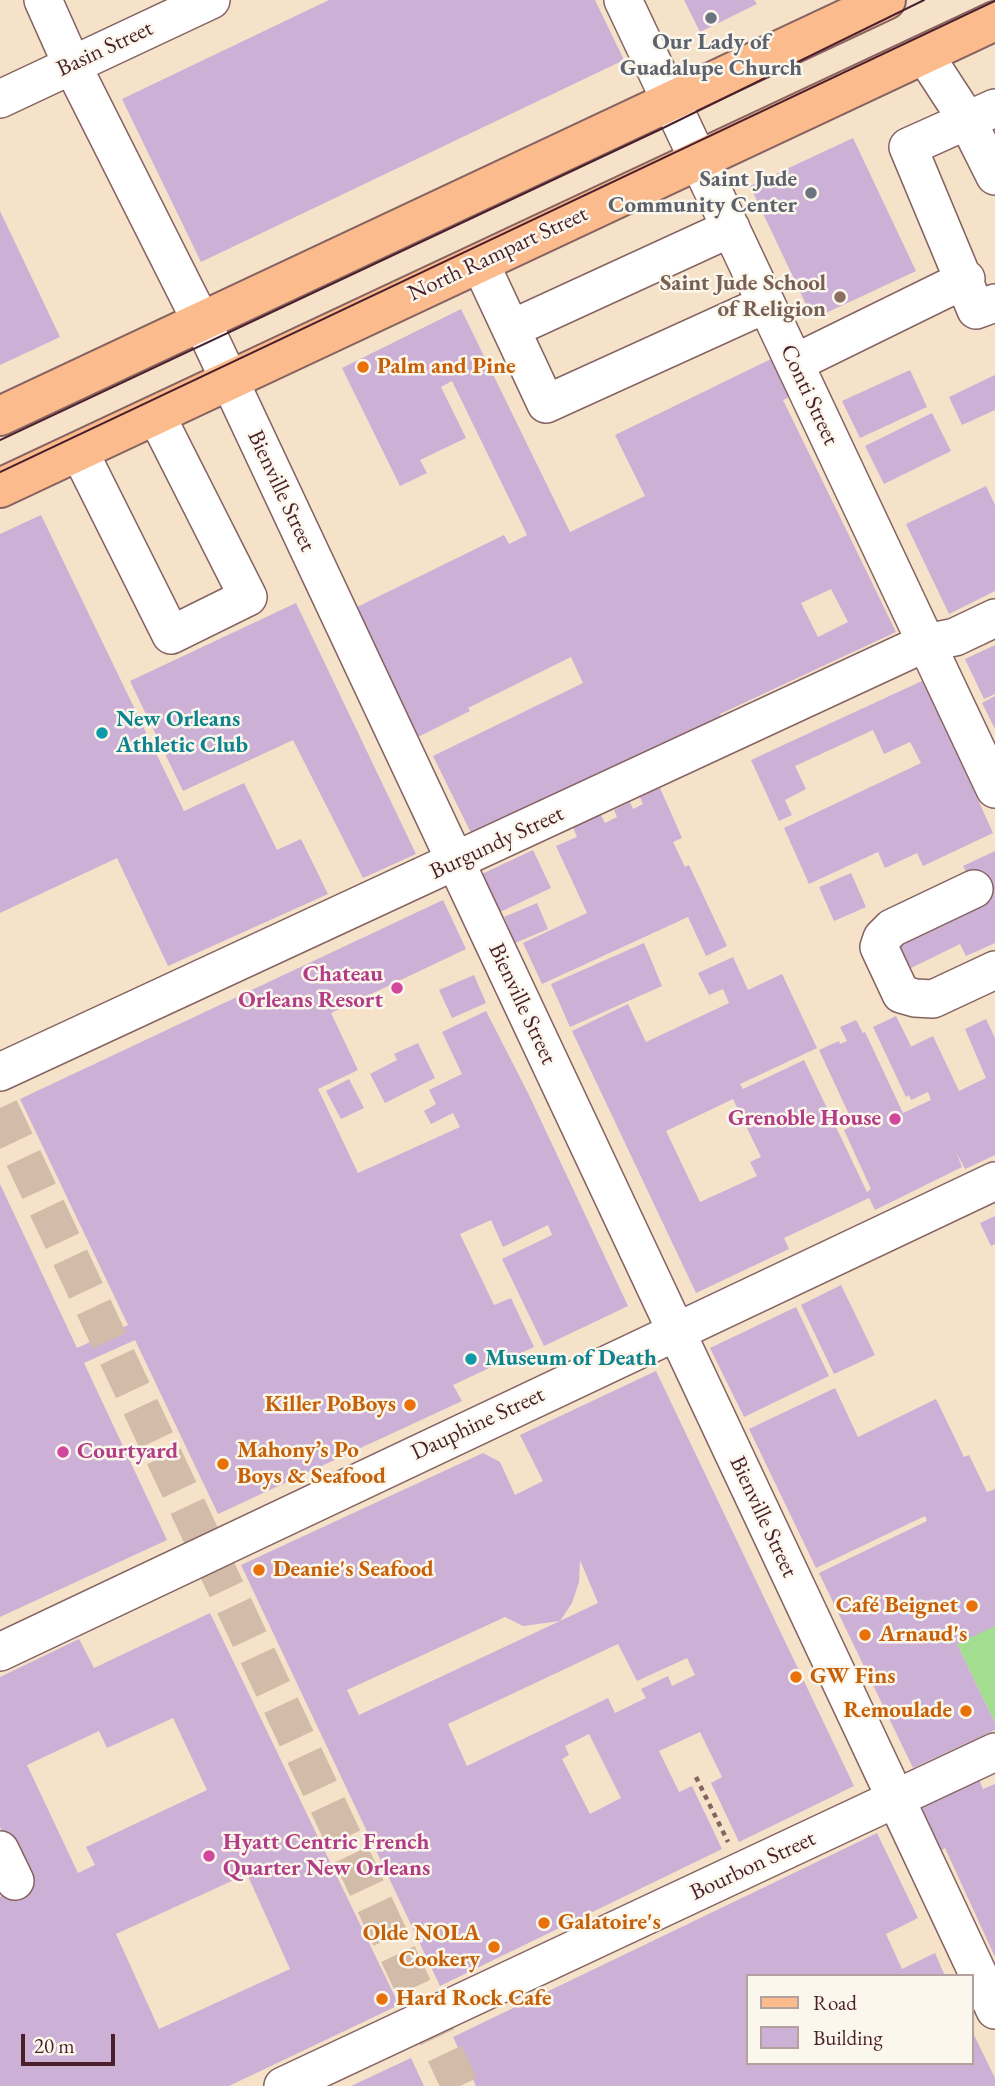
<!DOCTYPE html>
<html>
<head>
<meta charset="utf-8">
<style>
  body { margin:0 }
  #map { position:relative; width:995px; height:2086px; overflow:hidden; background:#f5e2c9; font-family:"EB Garamond",serif }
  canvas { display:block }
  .legend { position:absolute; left:746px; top:1974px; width:228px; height:91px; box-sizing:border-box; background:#fbf7ec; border:2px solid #b4a19f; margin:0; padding:9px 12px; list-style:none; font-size:21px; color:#4a1f2b }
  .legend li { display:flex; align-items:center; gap:14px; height:35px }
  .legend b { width:35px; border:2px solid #b4a19f }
  .scale { position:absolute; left:21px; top:2034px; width:94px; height:32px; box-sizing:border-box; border:4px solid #4a1f2b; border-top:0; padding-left:9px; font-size:21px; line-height:24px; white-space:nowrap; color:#4a1f2b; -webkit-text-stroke:5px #fbf7ec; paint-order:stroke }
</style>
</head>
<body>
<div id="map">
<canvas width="995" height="2086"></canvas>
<ul class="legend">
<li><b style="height:9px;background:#fbbb8c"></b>Road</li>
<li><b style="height:19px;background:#cdb0d6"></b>Building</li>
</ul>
<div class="scale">20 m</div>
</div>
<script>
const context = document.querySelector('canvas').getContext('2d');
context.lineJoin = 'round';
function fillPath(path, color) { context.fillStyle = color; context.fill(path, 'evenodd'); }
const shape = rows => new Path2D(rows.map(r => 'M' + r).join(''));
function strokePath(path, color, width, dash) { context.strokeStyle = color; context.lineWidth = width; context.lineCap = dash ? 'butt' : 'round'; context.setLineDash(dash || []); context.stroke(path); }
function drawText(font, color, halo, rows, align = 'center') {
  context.font = font + ' "EB Garamond",serif'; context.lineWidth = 5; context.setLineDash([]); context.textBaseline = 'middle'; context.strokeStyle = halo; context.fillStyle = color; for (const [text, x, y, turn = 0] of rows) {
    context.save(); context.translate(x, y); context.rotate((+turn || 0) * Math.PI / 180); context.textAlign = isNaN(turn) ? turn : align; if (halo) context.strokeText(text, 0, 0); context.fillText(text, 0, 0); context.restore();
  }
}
const green = shape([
  [995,1584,995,1723,957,1644]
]);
const building = shape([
  [329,0,595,0,624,60,201,262,122,99],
  [684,0,754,0,757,4,700,32],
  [853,138,916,271,813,319,750,186],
  [0,211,60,337,0,365],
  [461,309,570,532,645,496,615,435,773,358,792,396,783,400,896,632,720,714,722,718,474,839,433,756,583,683,571,657,468,708,470,711,418,737,355,608,504,535,509,544,527,535,452,381,441,387,466,438,420,460,427,473,400,486,342,368],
  [831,589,848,622,818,637,801,603],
  [910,370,927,407,860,438,842,401],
  [995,375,995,410,962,425,949,397],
  [932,413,951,451,884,484,865,446],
  [986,486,995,505,995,591,949,614,906,524],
  [41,515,184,811,244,783,277,850,301,839,328,894,168,966,117,858,0,913,0,534],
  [296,603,416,854,363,878,293,740,183,791,130,681],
  [995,645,995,694,984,699,965,659],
  [924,680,993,833,923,866,917,853,885,868,878,852,809,884,784,828,921,763,910,742,884,754,873,730,795,766,806,789,785,800,792,815,779,821,751,760],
  [995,696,995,729,982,703],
  [660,788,682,838,673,842,685,867,689,865,727,946,706,956,688,917,542,984,523,943,587,913,556,846,577,837,573,827,601,815,605,823,617,817,614,810,630,802,633,809,643,804,640,797],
  [533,850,551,888,500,912,482,874],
  [995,851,995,943,966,956,960,944,909,969,894,939,981,902,963,866],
  [851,873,866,907,834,921,819,887],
  [443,900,466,949,331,1013,358,1070,318,1089,358,1173,460,1127,453,1113,431,1124,424,1111,436,1104,429,1090,462,1074,442,1032,486,1011,528,1093,628,1306,544,1346,502,1259,552,1235,548,1225,503,1247,491,1220,460,1234,494,1305,511,1298,534,1347,453,1385,462,1401,218,1514,135,1340,84,1363,167,1540,0,1617,0,1184,77,1348,128,1325,20,1099],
  [537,903,548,929,515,943,504,917],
  [644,943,662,986,570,1027,551,984],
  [733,957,748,990,782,974,817,1048,740,1084,743,1089,804,1060,867,1192,871,1189,844,1130,854,1125,819,1050,839,1041,840,1044,847,1041,840,1027,856,1020,863,1033,865,1032,903,1113,931,1100,928,1092,911,1100,909,1095,906,1097,873,1027,896,1016,911,1046,906,1049,933,1036,959,1091,986,1078,965,1029,986,1019,995,1038,995,1155,965,1169,956,1152,962,1167,875,1210,869,1198,784,1238,789,1249,696,1293,572,1031,628,1004,646,1042,729,1003,723,989,709,995,698,973],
  [733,1099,761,1157,750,1162,757,1176,700,1202,666,1131],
  [474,975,486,1003,452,1018,439,990],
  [418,1043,435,1078,385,1103,370,1074,397,1060,394,1054],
  [349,1079,364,1108,341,1119,326,1091],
  [995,1216,995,1244,991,1246,980,1223],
  [841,1285,875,1355,834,1374,801,1305],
  [796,1307,829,1376,744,1417,710,1348],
  [656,1371,854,1786,739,1842,711,1783,722,1777,700,1732,659,1751,679,1792,692,1786,722,1849,440,1986,241,1565,483,1453,500,1462,515,1495,543,1481,520,1435],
  [580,1560,598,1603,560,1621,572,1603,579,1582],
  [505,1617,523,1626,560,1621,359,1715,347,1690],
  [618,1644,637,1681,687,1658,695,1675,672,1686,668,1676,641,1689,646,1698,615,1713,608,1698,467,1766,448,1724],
  [589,1734,621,1798,590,1814,562,1759,569,1755,565,1746],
  [835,1388,858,1437,936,1399,964,1457,969,1455,987,1492,995,1489,995,1626,957,1644,995,1723,995,1730,913,1768,819,1573,927,1521,925,1516,816,1568,749,1429],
  [210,1613,399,2005,229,2086,0,2086,0,1897,27,1883,0,1827,0,1677,79,1639,94,1668],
  [173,1718,207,1790,86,1847,95,1865,78,1873,27,1765,99,1731,107,1748],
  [247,1874,290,1969,159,2029,116,1934],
  [979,1779,983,1789,995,1784,995,1957,945,1848,936,1853,919,1817,924,1805],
  [877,1833,918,1918,886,1934,902,1969,935,1953,945,1976,748,1976,748,2063,972,2063,972,2031,995,2078,995,2086,476,2086,453,2037],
  [411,2058,424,2086,351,2086]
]);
const minorTunnel = shape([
  [0,1108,460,2086]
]);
const path = shape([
  [696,1777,728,1842]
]);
const minor = shape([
  [43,0,72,65,210,339,995,2010],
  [623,0,995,789],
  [924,54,967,120,995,176],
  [0,99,211,0],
  [995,108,908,147,976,310,995,303],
  [480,263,546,404,766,304],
  [511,329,731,228],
  [795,363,966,279],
  [79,451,171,635,248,597,156,415],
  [974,889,892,928,882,938,879,947,901,994,915,998,933,999,995,970],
  [0,1072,912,649,926,643,955,637,995,618],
  [0,1652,995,1181],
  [0,1850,15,1881],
  [283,2086,995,1752]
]);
const major = shape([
  [0,416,886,0],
  [0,488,995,21]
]);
const tram = shape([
  [0,440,659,130,924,0],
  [0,472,995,1]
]);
const markers = [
  [711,18,7,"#6b7280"],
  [811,193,7,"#6b7280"],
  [840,297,7,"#8d6e63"],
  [363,367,7,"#e8710a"],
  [102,733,7,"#0f9aa8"],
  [397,988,7,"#d1479c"],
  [895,1119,7,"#d1479c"],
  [471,1359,7,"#0f9aa8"],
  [410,1405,7,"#e8710a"],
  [63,1452,7,"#d1479c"],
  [223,1464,7,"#e8710a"],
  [259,1570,7,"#e8710a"],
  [972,1606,7,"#e8710a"],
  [865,1635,7,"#e8710a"],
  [796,1677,7,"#e8710a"],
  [966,1711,7,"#e8710a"],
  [209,1856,7,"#d1479c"],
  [544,1923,7,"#e8710a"],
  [494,1947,7,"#e8710a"],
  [382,1999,7,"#e8710a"]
];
const worshipNames = [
  ["Our Lady of",711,43],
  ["Guadalupe Church",711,69],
  ["Saint Jude",797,180,"right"],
  ["Community Center",797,206,"right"]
];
const streetNames = [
  ["Basin Street",105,49,-25],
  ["North Rampart Street",498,254,-25],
  ["Conti Street",809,395,65],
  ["Bienville Street",281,491,65],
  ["Burgundy Street",497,843,-25],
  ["Bienville Street",522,1004,65],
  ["Dauphine Street",478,1424,-25],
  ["Bienville Street",763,1517,65],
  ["Bourbon Street",753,1866,-25]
];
const educationNames = [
  ["Saint Jude School",826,284],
  ["of Religion",826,310]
];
const foodNames = [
  ["Palm and Pine",377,367],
  ["Killer PoBoys",396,1405,"right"],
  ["Mahony’s Po",237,1451],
  ["Boys & Seafood",237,1477],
  ["Deanie's Seafood",273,1570],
  ["Café Beignet",958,1606,"right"],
  ["Arnaud's",879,1635],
  ["GW Fins",810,1677],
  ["Remoulade",952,1711,"right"],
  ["Galatoire's",558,1923],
  ["Olde NOLA",480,1934,"right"],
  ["Cookery",480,1960,"right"],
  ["Hard Rock Cafe",396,1999]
];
const cultureNames = [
  ["New Orleans",116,720],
  ["Athletic Club",116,746],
  ["Museum of Death",485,1359]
];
const hotelNames = [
  ["Chateau",383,975],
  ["Orleans Resort",383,1001],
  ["Grenoble House",881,1119],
  ["Courtyard",77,1452,"left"],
  ["Hyatt Centric French",223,1843,"left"],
  ["Quarter New Orleans",223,1869,"left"]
];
fillPath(green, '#a2dd90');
fillPath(building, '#cdb0d6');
strokePath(minorTunnel, '#d3bba9', 37, [37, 18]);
strokePath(minor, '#866362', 40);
strokePath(major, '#866362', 42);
strokePath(path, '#866362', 4.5, [5, 5]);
strokePath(minor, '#fff', 37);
strokePath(major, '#fbbb8c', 38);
strokePath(tram, '#4a1f2b', 2);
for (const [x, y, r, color] of markers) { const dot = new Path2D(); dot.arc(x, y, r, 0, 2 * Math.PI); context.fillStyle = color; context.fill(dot); strokePath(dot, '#fbf7ec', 2.5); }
drawText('bold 23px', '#5b616d', '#fbf7ec', worshipNames);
drawText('23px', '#4a1f2b', '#fbf7ec', streetNames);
drawText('bold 23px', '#785e54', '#fbf7ec', educationNames, 'right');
drawText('bold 23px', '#c56008', '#fbf7ec', foodNames, 'left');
drawText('bold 23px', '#0d838f', '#fbf7ec', cultureNames, 'left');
drawText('bold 23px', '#b23c85', '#fbf7ec', hotelNames, 'right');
</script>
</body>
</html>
